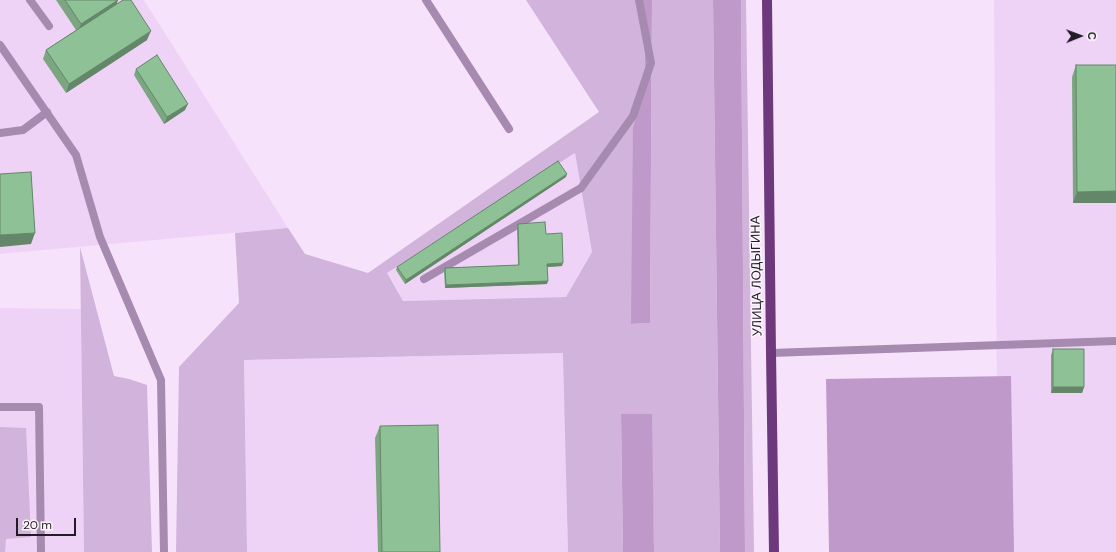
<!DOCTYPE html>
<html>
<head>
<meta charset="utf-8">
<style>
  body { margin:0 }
  #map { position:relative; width:1116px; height:552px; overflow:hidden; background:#f6e3fb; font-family:"DM Sans",sans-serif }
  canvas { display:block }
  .north { position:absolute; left:1060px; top:16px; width:40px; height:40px; -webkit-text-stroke:3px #faf6fc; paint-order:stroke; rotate:89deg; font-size:11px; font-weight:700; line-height:16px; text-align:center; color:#231b25 }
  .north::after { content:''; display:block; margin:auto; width:14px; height:18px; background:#231b25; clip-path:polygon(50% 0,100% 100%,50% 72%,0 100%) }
  .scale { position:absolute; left:16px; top:518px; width:60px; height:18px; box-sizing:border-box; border:2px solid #231b25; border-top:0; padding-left:5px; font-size:12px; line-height:14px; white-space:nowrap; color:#231b25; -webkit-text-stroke:3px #faf6fc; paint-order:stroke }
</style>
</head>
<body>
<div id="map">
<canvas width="1116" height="552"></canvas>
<div class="north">С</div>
<div class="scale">20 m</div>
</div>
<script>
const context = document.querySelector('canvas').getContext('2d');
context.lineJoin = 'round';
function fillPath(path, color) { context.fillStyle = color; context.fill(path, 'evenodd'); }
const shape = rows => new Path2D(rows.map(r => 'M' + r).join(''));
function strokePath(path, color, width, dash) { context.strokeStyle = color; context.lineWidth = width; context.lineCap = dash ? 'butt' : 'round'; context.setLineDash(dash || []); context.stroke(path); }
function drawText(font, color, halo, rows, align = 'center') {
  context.font = font + ' "DM Sans",sans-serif'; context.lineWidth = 3; context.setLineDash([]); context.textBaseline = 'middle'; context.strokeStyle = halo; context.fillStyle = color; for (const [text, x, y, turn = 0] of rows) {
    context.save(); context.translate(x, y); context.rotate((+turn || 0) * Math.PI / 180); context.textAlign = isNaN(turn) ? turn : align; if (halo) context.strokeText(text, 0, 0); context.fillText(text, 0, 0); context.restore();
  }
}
const built = shape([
  [0,0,144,0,288,228,0,254],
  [994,0,1116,0,1116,552,998,552],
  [575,153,592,252,566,297,403,301,387,273],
  [0,308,81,309,84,552,0,552],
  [564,353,568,552,247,552,244,360]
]);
const green = shape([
  [526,0,638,0,645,46,645,85,631,324,650,323,652,0,713,0,720,552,654,552,651,414,621,415,623,552,568,552,563,353,244,360,247,552,176,552,179,367,239,303,235,233,288,228,305,254,368,273,599,112],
  [575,153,592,252,566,297,403,301,387,273],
  [741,0,746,0,754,552,745,552],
  [80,247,114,376,129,379,147,385,152,552,84,552],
  [0,427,26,428,31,537,6,539,5,552,0,552]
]);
const forest = shape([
  [638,0,652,0,650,323,631,324,633,128,645,85,645,45],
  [713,0,741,0,745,552,720,552],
  [1011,376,1014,552,829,552,826,379],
  [621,414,652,414,654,552,623,552]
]);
const lane = shape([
  [30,0,49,26],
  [426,0,509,129],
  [0,45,76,155,100,237,161,380,164,552],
  [0,133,23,130,47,112],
  [424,279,581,188,633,116,651,63,639,0],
  [771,353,1116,341],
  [0,407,39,407,41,552]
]);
const primary = shape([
  [767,0,771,353,774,552]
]);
const wall = shape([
  [56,0,118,0,116,4,147,40,66,93,43,59,46,50,76,30],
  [1076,65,1116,203,1073,203,1072,77],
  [136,69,185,110,164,124,134,75],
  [566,177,405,284,396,270,397,267],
  [518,224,546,234,562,266,547,267,547,284,445,288,444,271,445,268,518,265,517,227],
  [1053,349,1084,387,1082,393,1051,393,1051,355],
  [380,426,440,552,378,552,375,438]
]);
const shadedWall = shape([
  [118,0,115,9,77,33,81,24],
  [151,31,147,40,66,93,69,84],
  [188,104,185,110,164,124,167,117],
  [567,174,566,177,405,284,406,280],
  [1116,191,1116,203,1073,203,1077,192],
  [35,233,31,244,0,247,0,235],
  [563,263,562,266,546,267,547,264],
  [548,281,547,284,445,288,446,285],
  [1053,387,1084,387,1082,393,1051,393]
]);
const building = shape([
  [65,0,118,0,81,24,65,0],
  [123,0,131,0,151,31,69,84,46,50,123,0],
  [157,55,188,104,167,117,136,69,157,55],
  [1076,65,1116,65,1116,191,1077,192,1076,65],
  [558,161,567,174,406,280,397,267,558,161],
  [31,172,35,233,0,235,0,174,31,172],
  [545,222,546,234,562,233,563,263,547,264,548,281,446,285,445,268,519,265,518,224,545,222],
  [1053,349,1084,349,1084,387,1053,387,1053,349],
  [438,425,440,552,382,552,380,426,438,425]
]);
const streetNames = [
  ["УЛИЦА ЛОДЫГИНА",757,276,-91]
];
fillPath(built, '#efd3f7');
fillPath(green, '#d2b3db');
fillPath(forest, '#bf99ca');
strokePath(lane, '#a78ab0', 8);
strokePath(primary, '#6d397c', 10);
fillPath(wall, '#7ba681');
fillPath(shadedWall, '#648769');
fillPath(building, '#8fc196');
strokePath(building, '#648769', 1);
drawText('13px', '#231b25', '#faf6fc', streetNames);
</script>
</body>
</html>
